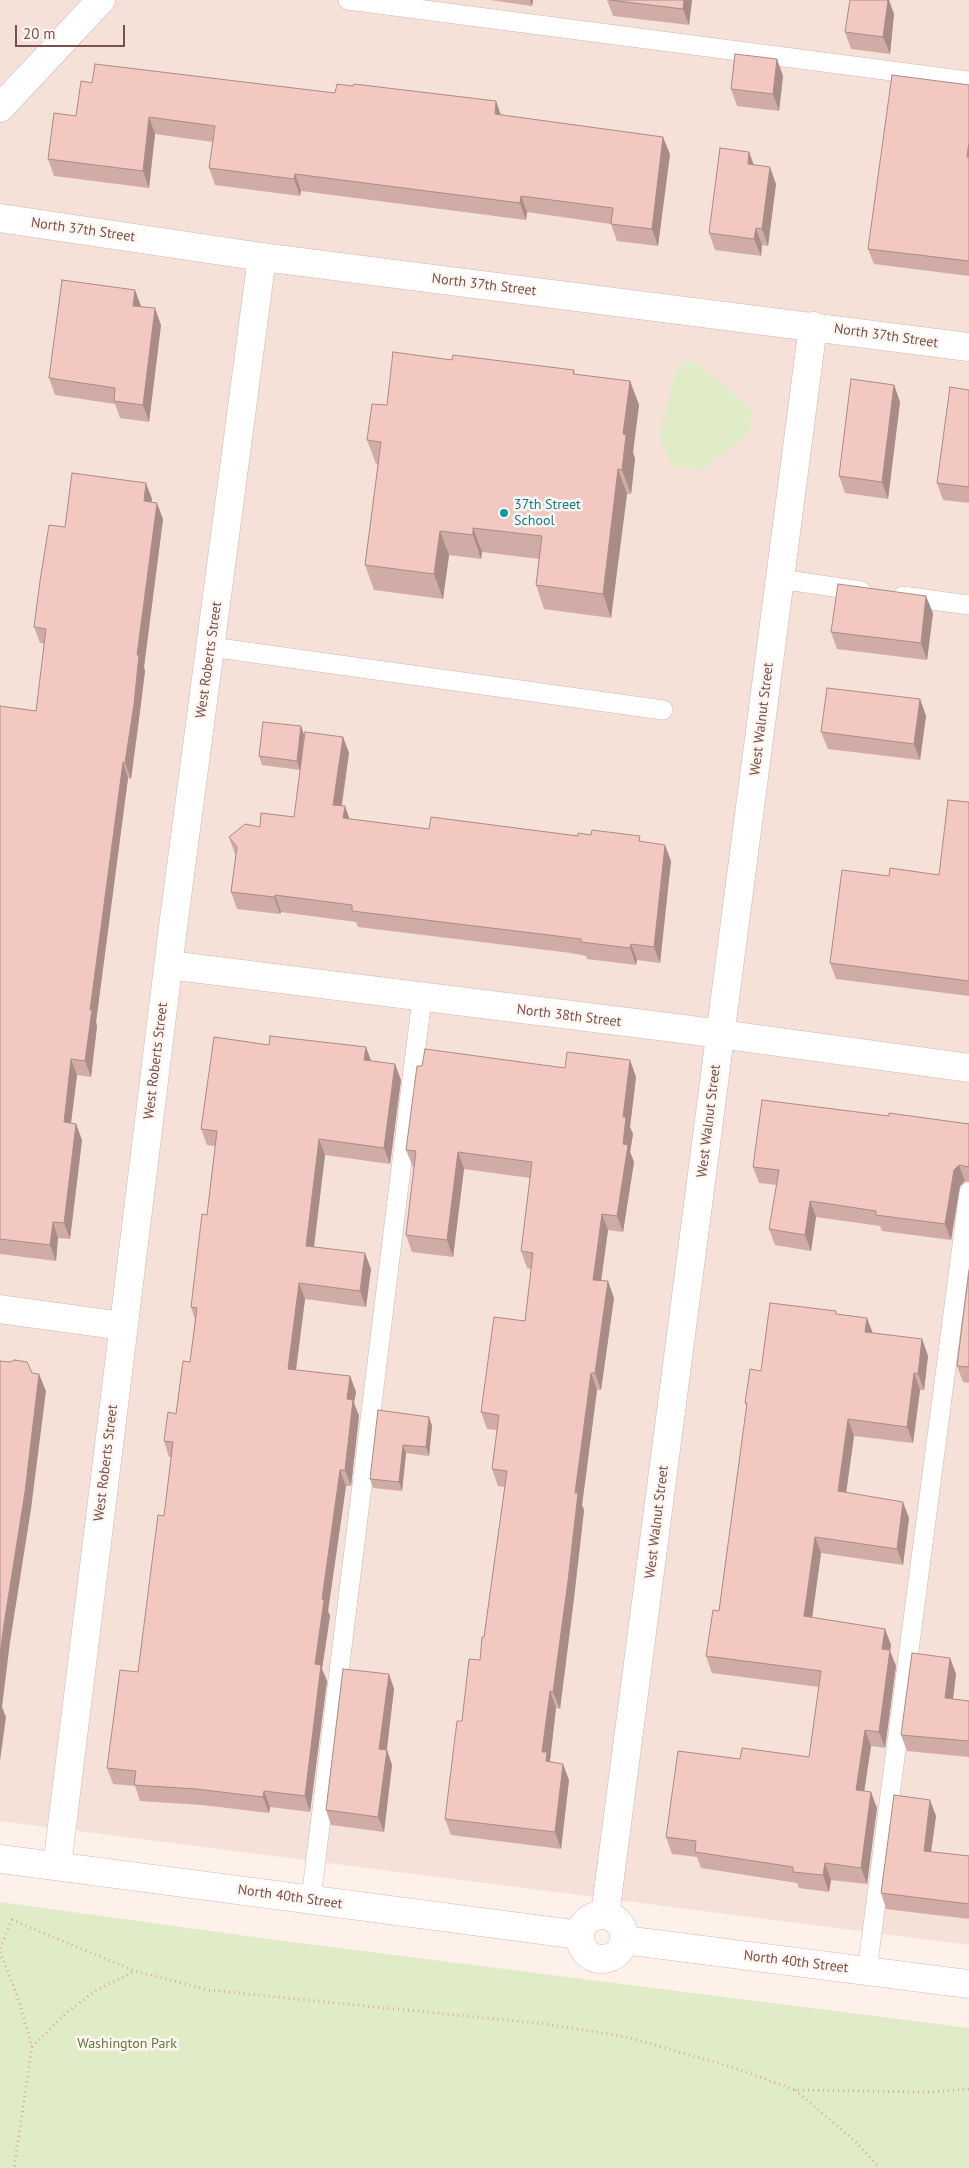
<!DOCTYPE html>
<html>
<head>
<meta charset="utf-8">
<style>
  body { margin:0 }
  #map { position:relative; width:969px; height:2168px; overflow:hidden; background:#fdf1ea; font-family:"PT Sans",sans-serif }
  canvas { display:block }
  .scale { position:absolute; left:15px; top:25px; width:110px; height:22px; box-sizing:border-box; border:2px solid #79504c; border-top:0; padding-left:6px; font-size:15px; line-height:18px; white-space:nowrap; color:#79504c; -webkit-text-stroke:4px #fff6f1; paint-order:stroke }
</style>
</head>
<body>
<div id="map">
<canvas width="969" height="2168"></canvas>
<div class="scale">20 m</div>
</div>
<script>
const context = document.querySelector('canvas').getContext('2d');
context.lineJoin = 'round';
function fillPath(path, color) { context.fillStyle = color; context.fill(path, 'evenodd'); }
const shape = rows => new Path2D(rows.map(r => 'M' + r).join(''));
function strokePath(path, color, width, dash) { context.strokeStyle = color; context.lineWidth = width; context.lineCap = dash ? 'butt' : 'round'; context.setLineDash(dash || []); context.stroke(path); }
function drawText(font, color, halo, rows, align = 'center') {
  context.font = font + ' "PT Sans",sans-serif'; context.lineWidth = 5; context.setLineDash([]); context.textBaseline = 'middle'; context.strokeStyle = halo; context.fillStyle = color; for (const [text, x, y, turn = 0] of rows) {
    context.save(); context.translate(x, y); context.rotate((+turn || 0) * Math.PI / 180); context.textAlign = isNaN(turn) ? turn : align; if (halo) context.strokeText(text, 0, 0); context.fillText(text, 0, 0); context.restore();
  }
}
const residential = shape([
  [0,0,969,0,969,1945,0,1821]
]);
const green = shape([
  [692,359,753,409,750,433,703,470,672,466,659,436,676,369],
  [0,1902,276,1940,969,2028,969,2168,0,2168]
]);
const path = shape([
  [0,1948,12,1920,135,1971,208,1990,545,2024,627,2037,735,2068,795,2090,930,2092,969,2089],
  [0,1952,18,1998,32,2047,14,2168],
  [32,2047,66,2013,95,1991,135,1971],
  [795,2090,857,2143,879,2168]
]);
const lane = shape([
  [348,0,969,81],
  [780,579,861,591],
  [903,596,969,605],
  [211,647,663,710],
  [311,1899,422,998],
  [867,1971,969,1192]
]);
const street = shape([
  [0,108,101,0],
  [0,218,262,257,969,347],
  [169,965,683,1029,969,1068],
  [0,1309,123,1326],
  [57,1866,173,927,262,257],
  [605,1915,813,326]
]);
const secondary = shape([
  [0,1859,580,1935],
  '580 1937a22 22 0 1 1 44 0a22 22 0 1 1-44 0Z',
  [624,1940,969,1984]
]);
const wall = shape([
  [490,0,533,0,532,6],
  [607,0,692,0,689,25,613,16],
  [894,14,890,54,851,49,845,32],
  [783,76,779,111,737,106,731,89],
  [92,83,501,115,670,154,658,246,617,241,611,224,527,212,526,220,301,191,300,196,215,185,209,168,213,142,155,134,149,188,54,176,48,159,76,116],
  [969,85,969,276,874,264,868,249],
  [749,152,754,165,776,184,768,246,762,245,761,256,715,250,709,233],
  [141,307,161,325,149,422,120,418,115,404,55,395,49,378],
  [452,360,574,370,575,374,630,381,639,405,633,452,635,459,631,494,627,494,611,618,544,609,536,585,539,559,482,552,481,559,449,555,443,599,374,590,365,565,378,464,376,464,367,440,387,405],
  [894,385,900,402,888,499,845,493,839,476],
  [969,390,969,503,943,500,937,483],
  [152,499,151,502,163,519,144,667,145,671,139,719,131,779,128,778,96,1022,97,1026,91,1077,77,1075,71,1123,76,1124,82,1140,70,1239,58,1238,56,1261,0,1254,0,706,36,711,45,644,40,643,34,627,65,527],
  [933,613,927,660,837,649,831,632],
  [920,699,926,716,920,760,828,749,821,732],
  [301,726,304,735,300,770,262,765,259,756],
  [343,737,349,753,342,806,349,819,429,829,578,836,642,842,671,861,660,963,637,960,636,965,587,959,586,956,571,953,358,927,356,922,281,912,280,914,237,909,231,892,236,856,235,854,229,837,260,827,294,817],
  [969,802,969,996,836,979,830,963,889,876,939,875],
  [371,1061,401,1080,390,1164,325,1155,314,1247,371,1269,366,1307,305,1299,296,1370,350,1376,356,1392,354,1403,359,1416,351,1486,346,1486,328,1611,330,1616,322,1669,327,1681,310,1812,270,1807,269,1813,202,1805,140,1801,135,1786,113,1784,107,1768,138,1672,164,1516,171,1457,169,1457,164,1441,176,1414,190,1362,195,1320,191,1307,207,1215,215,1146,207,1145,201,1129],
  [636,1077,630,1127,633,1134,630,1152,634,1162,623,1232,608,1230,601,1281,614,1298,601,1390,597,1390,582,1505,584,1510,574,1598,560,1709,556,1708,550,1760,550,1762,569,1780,561,1849,451,1835,445,1819,462,1721,480,1660,484,1637,505,1487,498,1486,492,1469,497,1430,487,1429,481,1412,525,1321,531,1269,527,1268,521,1251,530,1178,464,1169,453,1257,412,1252,406,1235,414,1167,413,1167,406,1150],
  [889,1116,969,1124,969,1182,965,1181,960,1186,951,1240,882,1231,880,1226,816,1217,811,1251,775,1245,769,1229,777,1185,759,1183,753,1167],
  [969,1271,969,1383,963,1382,957,1366],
  [838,1314,867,1318,873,1333,922,1339,928,1356,924,1390,920,1390,913,1443,854,1436,846,1493,909,1518,903,1565,821,1553,812,1618,885,1629,891,1645,890,1651,896,1666,885,1748,871,1746,864,1791,877,1808,867,1884,831,1880,829,1892,799,1888,797,1883,701,1868,697,1857,672,1854,666,1837,740,1759,809,1757,819,1687,712,1673,706,1656,719,1611,747,1408,745,1403,761,1371],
  [429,1417,432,1426,429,1456,406,1453,402,1491,373,1488,370,1479],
  [950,1658,956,1674,953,1699,969,1701,969,1757,907,1751,901,1735],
  [389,1674,394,1689,387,1750,392,1765,384,1832,331,1825,326,1810],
  [936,1816,931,1852,969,1856,969,1919,886,1909,881,1893]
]);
const shadedWall = shape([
  [530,0,533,0,532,6],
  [684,0,692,0,689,25,683,9],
  [888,0,889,0,894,14,890,54,883,37],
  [777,59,783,76,779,111,773,94],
  [496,101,502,118,495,114],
  [149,117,155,134,149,188,143,171],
  [663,137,670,154,658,246,652,229],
  [969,142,969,162,967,157],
  [749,152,755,169,748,164],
  [770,167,776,184,768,246,762,229],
  [295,174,301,191,300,196,294,179],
  [521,196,527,212,526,220,520,203],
  [756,228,762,245,761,256,754,239],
  [135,290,141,306,133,306],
  [155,308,161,325,149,422,143,405],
  [630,381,639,405,633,452,635,459,631,494,622,470,623,434],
  [894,385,900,402,888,499,882,482],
  [618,469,627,494,611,618,603,594],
  [146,483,152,499,149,517,144,501],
  [157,503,163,519,144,667,145,671,139,719,131,779,125,763,137,655],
  [473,528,482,552,481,559,473,535],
  [440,531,449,555,443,599,434,574],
  [926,596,933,613,927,660,921,643],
  [920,699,926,716,920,760,914,744],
  [301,726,304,735,300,770,297,761],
  [343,737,349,753,339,821,333,805],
  [123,762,128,778,96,1022,97,1026,91,1077,85,1061,90,1010],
  [345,806,351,823,343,818],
  [665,845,671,861,660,963,654,947],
  [275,895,281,912,280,914,274,897],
  [631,944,637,960,636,965,630,948],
  [366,1047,372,1063,364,1060],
  [71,1059,77,1075,69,1138,64,1122],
  [630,1060,636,1077,630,1127,633,1134,630,1152,634,1162,623,1232,617,1216,623,1117],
  [395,1064,401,1080,390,1164,384,1148],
  [76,1124,82,1140,70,1239,64,1223],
  [319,1139,325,1155,312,1262,306,1246],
  [458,1152,464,1169,453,1257,447,1240],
  [959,1165,965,1181,960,1186,951,1240,945,1224,954,1170],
  [810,1201,816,1217,811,1251,805,1235],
  [602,1214,608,1230,599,1296,593,1280],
  [53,1222,58,1238,56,1261,50,1245],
  [365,1253,371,1269,366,1307,360,1291],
  [608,1281,614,1298,601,1390,595,1373],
  [299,1283,305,1299,294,1385,288,1369],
  [867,1318,873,1335,865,1332],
  [922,1339,928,1356,924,1390,918,1374],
  [591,1373,597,1390,582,1505,584,1510,574,1598,560,1709,553,1692,575,1493],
  [914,1373,920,1390,913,1443,907,1427],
  [39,1374,46,1391,31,1509,10,1642,2,1707,6,1717,0,1761,0,1654],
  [350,1376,356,1392,354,1403,359,1416,351,1486,345,1470,347,1399],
  [429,1417,432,1426,429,1456,426,1447],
  [848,1419,854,1436,844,1508,838,1491],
  [403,1445,406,1453,402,1491,399,1482],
  [340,1470,346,1486,328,1611,330,1616,322,1669,327,1681,310,1812,305,1796,315,1664,322,1599],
  [903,1502,909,1518,903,1565,897,1549],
  [815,1537,821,1553,810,1633,804,1616],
  [885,1629,891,1645,890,1651,896,1666,885,1748,879,1732,882,1649],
  [950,1658,956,1674,951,1714,945,1698],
  [389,1674,394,1689,385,1764,379,1749],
  [550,1691,556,1708,550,1760,553,1769,552,1778,542,1752],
  [865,1730,871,1746,862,1806,856,1790],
  [387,1750,392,1765,384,1832,378,1817],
  [563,1764,569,1780,561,1849,555,1832],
  [264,1791,270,1807,269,1813,263,1797],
  [871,1792,877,1808,867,1884,861,1868],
  [930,1800,936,1816,929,1866,924,1851],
  [825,1863,831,1880,829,1892,823,1875]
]);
const building = shape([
  [610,0,684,0,683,9,610,0],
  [850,0,888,0,883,37,845,32,850,0],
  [735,54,777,59,773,94,731,89,735,54],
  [95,64,335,93,337,84,353,86,354,84,496,101,495,114,663,137,652,229,611,224,613,208,521,196,520,203,295,174,294,179,209,168,215,126,149,117,143,171,48,159,54,113,76,116,81,81,92,83,95,64],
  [892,75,969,85,969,142,967,157,969,157,969,261,868,249,892,75],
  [720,148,749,152,748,164,770,167,762,229,756,228,754,239,709,233,720,148],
  [62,280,135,290,133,306,155,308,143,405,114,401,115,388,49,378,62,280],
  [393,352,452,360,453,355,574,370,573,374,630,381,623,434,626,435,622,470,618,469,603,594,536,585,542,536,473,528,473,535,440,531,434,574,365,565,381,442,367,440,372,404,387,405,393,352],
  [851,379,894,385,882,482,839,476,851,379],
  [950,387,969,390,969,487,937,483,950,387],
  [72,473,146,483,144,501,157,503,137,655,139,655,134,704,125,763,123,762,90,1010,92,1010,85,1061,71,1059,64,1122,76,1124,64,1223,53,1222,50,1245,0,1239,0,706,36,711,46,629,34,627,40,581,49,525,65,527,72,473],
  [838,584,926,596,921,643,831,632,838,584],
  [827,688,920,699,914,744,821,732,827,688],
  [263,722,301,726,297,761,259,756,263,722],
  [305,732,343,737,333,805,345,806,343,818,429,829,431,817,578,836,578,833,591,835,592,830,640,836,639,841,665,845,654,947,631,944,630,948,581,942,581,939,565,937,352,911,352,905,275,895,274,897,231,892,237,847,229,837,245,824,260,827,261,813,294,817,305,732],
  [948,800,969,802,969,981,830,963,842,870,889,876,890,868,939,875,948,800],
  [270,1036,366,1047,364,1060,395,1064,384,1148,319,1139,306,1246,365,1253,360,1291,299,1283,288,1369,350,1376,347,1399,353,1400,345,1470,340,1470,322,1599,324,1600,315,1664,321,1665,305,1796,264,1791,263,1797,196,1789,134,1785,136,1771,107,1768,120,1670,138,1672,158,1515,164,1516,173,1442,164,1441,168,1412,176,1414,183,1361,190,1362,197,1308,191,1307,202,1214,207,1215,217,1131,201,1129,214,1037,269,1045,270,1036],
  [425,1049,565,1068,567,1052,630,1060,623,1117,626,1117,623,1144,628,1145,617,1216,602,1214,593,1280,608,1281,595,1373,591,1373,575,1493,578,1493,568,1581,553,1692,550,1691,542,1752,547,1752,546,1761,563,1764,555,1832,445,1819,457,1721,462,1721,469,1659,480,1660,482,1637,484,1637,507,1471,492,1469,499,1415,481,1412,487,1368,494,1317,525,1321,533,1253,521,1251,532,1162,458,1152,447,1240,406,1235,416,1151,406,1150,417,1066,422,1066,425,1049],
  [762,1100,889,1116,889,1113,969,1124,969,1167,959,1165,954,1170,945,1224,876,1215,876,1211,810,1201,805,1235,769,1229,779,1170,753,1167,762,1100],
  [969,1271,969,1367,957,1366,969,1271],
  [770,1303,836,1311,836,1314,867,1318,865,1332,922,1339,918,1374,914,1373,907,1427,848,1419,838,1491,903,1502,897,1549,815,1537,804,1616,885,1629,882,1649,890,1650,879,1732,865,1730,856,1790,871,1792,861,1868,825,1863,823,1875,793,1872,793,1867,695,1852,696,1841,666,1837,678,1751,740,1759,742,1748,809,1757,821,1671,706,1656,713,1610,719,1611,747,1403,745,1403,750,1369,761,1371,770,1303],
  [15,1360,27,1362,32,1373,39,1374,25,1492,4,1624,0,1654,0,1361,10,1362,15,1360],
  [378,1410,429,1417,426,1447,403,1445,399,1482,370,1479,378,1410],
  [912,1653,950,1658,945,1698,969,1701,969,1741,901,1735,912,1653],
  [343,1669,389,1674,379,1749,387,1750,378,1817,326,1810,343,1669],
  [894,1795,930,1800,924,1851,969,1856,969,1904,881,1893,894,1795]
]);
const markers = [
  [504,513,5,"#0f9aa8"]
];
const streetNames = [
  ["North 37th Street",83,230,8],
  ["North 37th Street",484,285,7],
  ["North 37th Street",886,336,8],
  ["West Roberts Street",209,660,-82],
  ["West Walnut Street",762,719,-83],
  ["North 38th Street",569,1016,7],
  ["West Roberts Street",156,1061,-83],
  ["West Walnut Street",709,1121,-83],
  ["West Roberts Street",106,1463,-83],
  ["West Walnut Street",657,1522,-83],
  ["North 40th Street",290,1897,8],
  ["North 40th Street",796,1962,7]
];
const cultureNames = [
  ["37th Street",514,505],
  ["School",514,521]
];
const parkNames = [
  ["Washington Park",127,2044]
];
fillPath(residential, '#f5e1d8');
fillPath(green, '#e0ecc8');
strokePath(lane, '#d3b7b2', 20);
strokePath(street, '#d3b7b2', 29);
strokePath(secondary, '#d8b8b2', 29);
strokePath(path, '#d9aaa3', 3, [1, 4]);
strokePath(lane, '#fff', 19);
strokePath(street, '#fff', 28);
strokePath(secondary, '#fff', 28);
fillPath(wall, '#d1aca6');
fillPath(shadedWall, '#aa8c87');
fillPath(building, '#f3c8c1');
strokePath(building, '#aa8c87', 1);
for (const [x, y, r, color] of markers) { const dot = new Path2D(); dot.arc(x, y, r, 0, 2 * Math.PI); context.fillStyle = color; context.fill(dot); strokePath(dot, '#fff6f1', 2); }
drawText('14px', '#79504c', '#fff6f1', streetNames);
drawText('14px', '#0d838f', '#fff6f1', cultureNames, 'left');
drawText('14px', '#607a41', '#fff6f1', parkNames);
</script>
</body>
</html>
